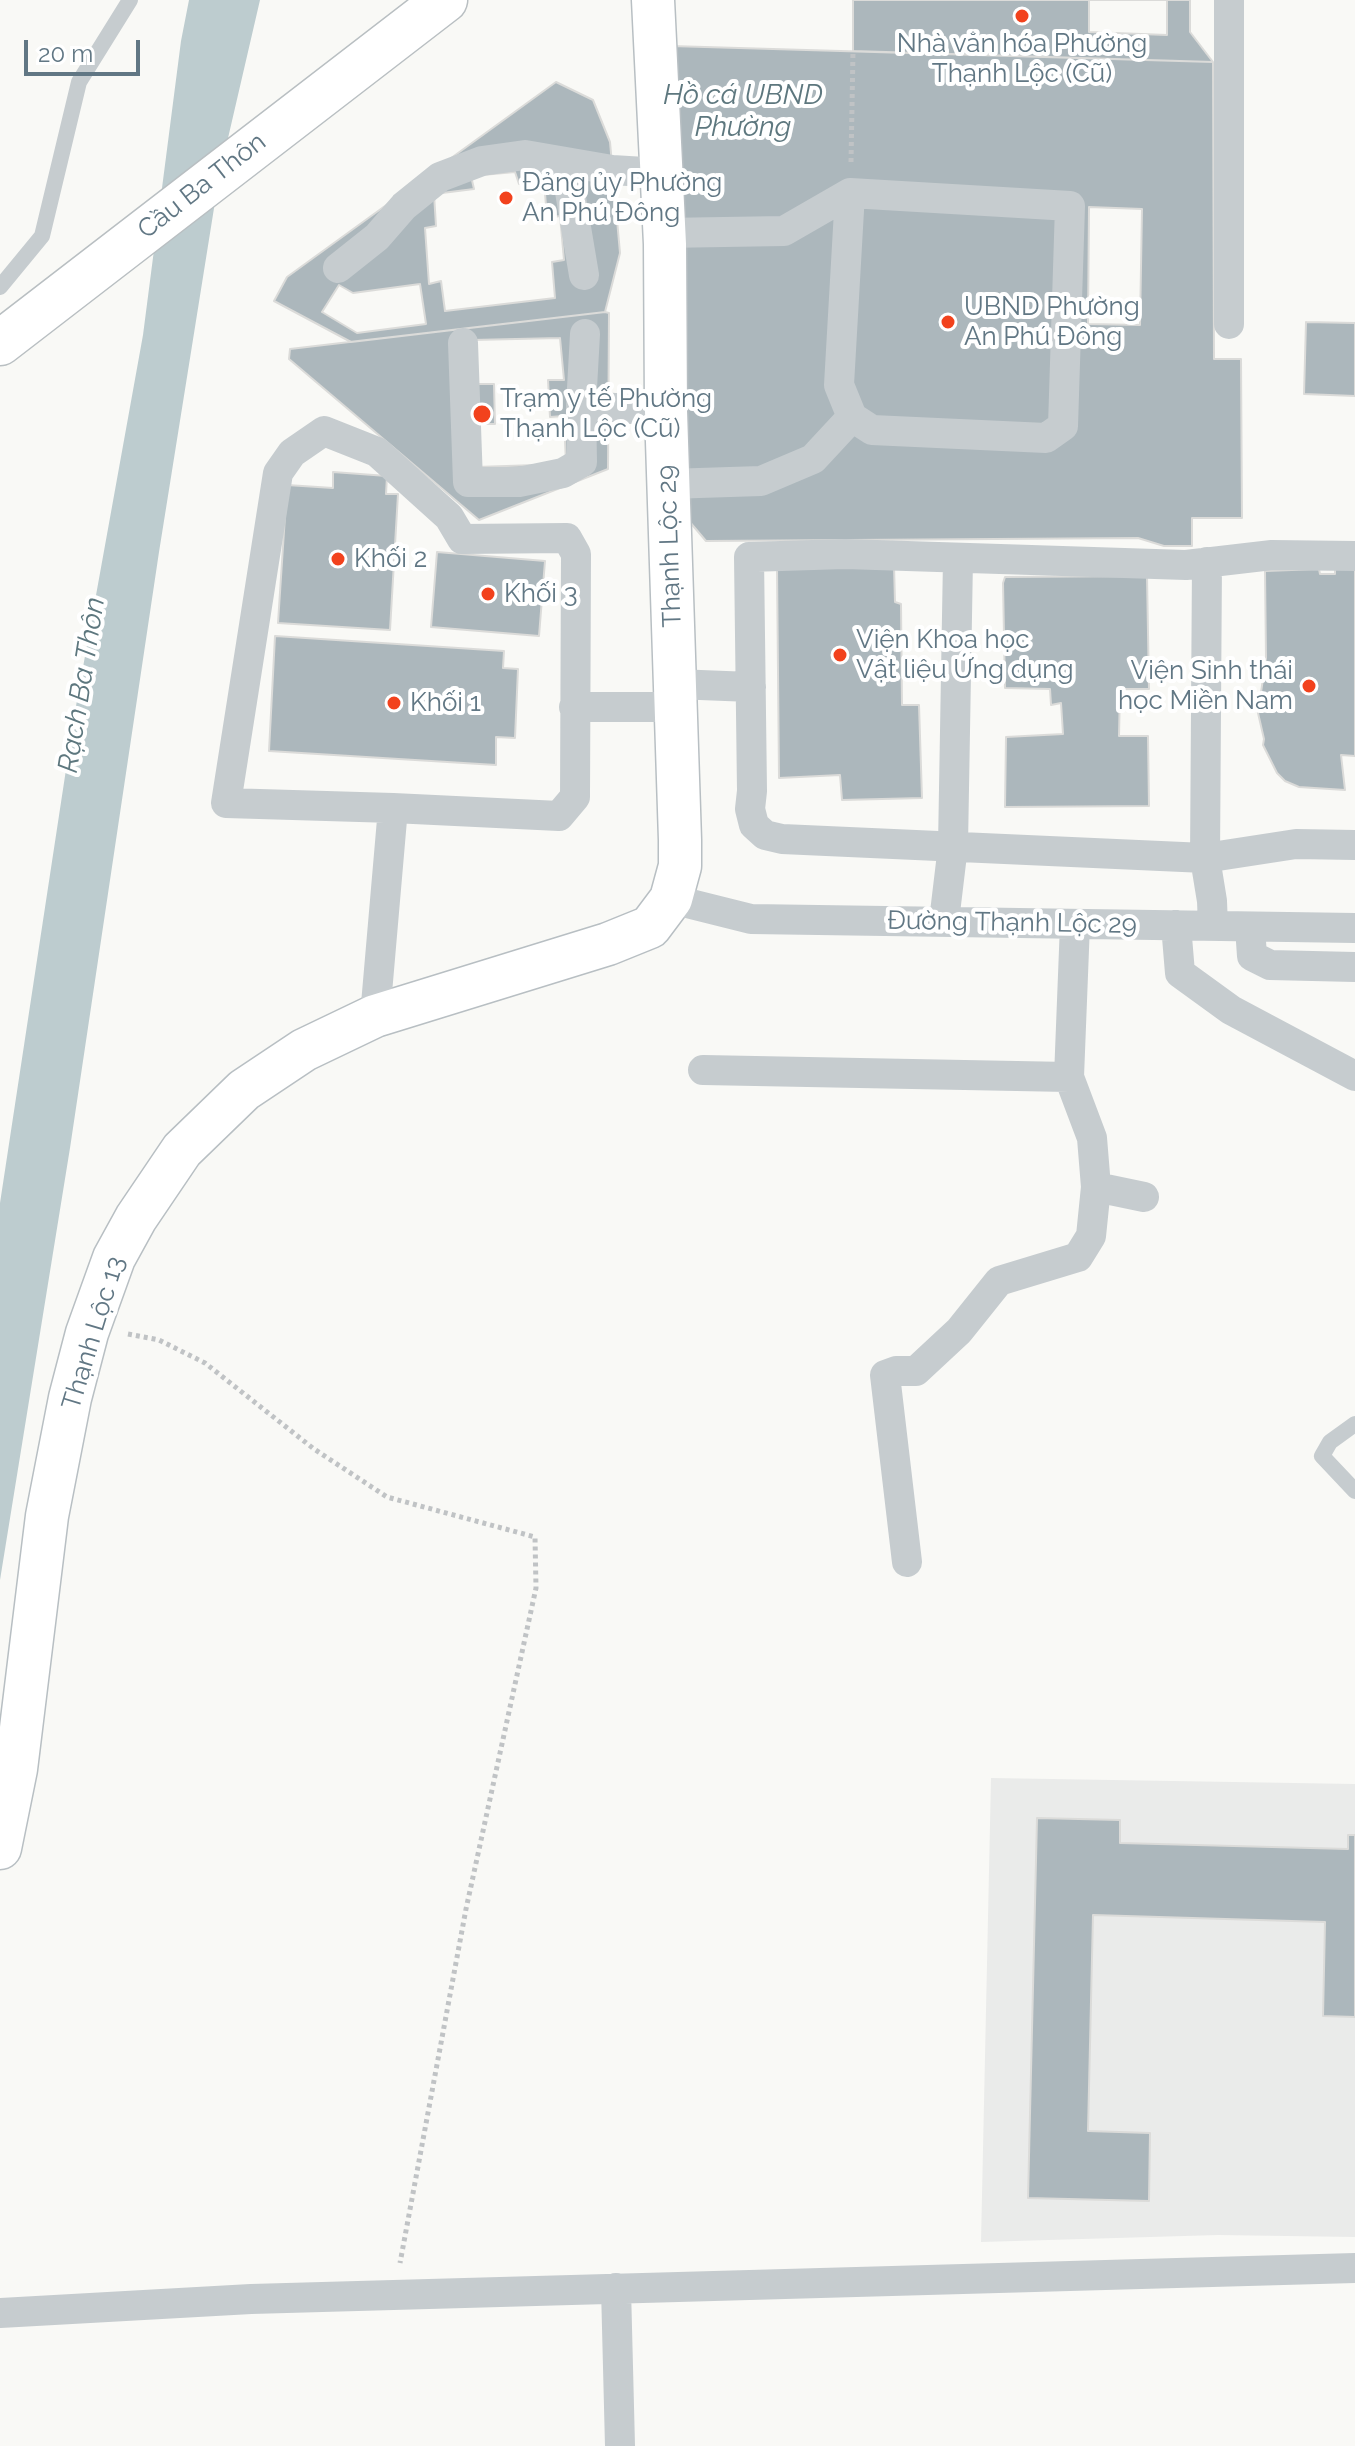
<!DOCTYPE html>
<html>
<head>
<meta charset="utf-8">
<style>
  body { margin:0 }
  #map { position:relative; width:1355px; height:2446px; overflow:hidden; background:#f9f9f6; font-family:Raleway,sans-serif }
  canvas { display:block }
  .scale { position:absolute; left:24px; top:40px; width:116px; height:36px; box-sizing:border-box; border:4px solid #617784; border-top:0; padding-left:10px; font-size:24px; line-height:28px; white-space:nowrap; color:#617784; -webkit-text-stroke:6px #fff; paint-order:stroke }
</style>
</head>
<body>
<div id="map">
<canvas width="1355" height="2446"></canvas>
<div class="scale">20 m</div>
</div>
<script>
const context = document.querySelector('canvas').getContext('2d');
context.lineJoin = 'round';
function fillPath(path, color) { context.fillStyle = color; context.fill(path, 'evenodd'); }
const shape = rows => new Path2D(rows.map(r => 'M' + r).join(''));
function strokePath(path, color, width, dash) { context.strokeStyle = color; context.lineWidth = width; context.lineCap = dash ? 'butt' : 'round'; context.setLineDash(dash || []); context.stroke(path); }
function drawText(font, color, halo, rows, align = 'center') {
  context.font = font + ' Raleway,sans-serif'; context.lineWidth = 8; context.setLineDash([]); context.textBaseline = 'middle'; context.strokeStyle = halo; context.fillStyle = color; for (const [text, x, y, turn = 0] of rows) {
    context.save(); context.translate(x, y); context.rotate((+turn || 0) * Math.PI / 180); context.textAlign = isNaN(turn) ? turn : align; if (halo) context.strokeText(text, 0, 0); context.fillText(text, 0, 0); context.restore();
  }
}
const built = shape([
  [991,1778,1355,1784,1355,2237,1218,2235,981,2242]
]);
const water = shape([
  [189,0,260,0,219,177,159,552,70,1148,0,1580,0,1203,74,717,143,335,181,41]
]);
const building = shape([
  [853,0,1190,0,1190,32,1213,62,853,51,853,0],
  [1089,0,1167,0,1167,35,1089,32,1089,0],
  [671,46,1213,62,1214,359,1241,359,1242,518,1192,518,1192,546,1164,546,1138,538,706,541,689,521,671,46],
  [556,82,593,100,610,142,620,253,605,312,351,342,274,301,287,277,556,82],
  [515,172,519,184,544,181,547,218,560,216,564,260,552,262,555,298,445,311,441,281,429,284,425,228,436,226,434,194,474,189,471,176,515,172],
  [1089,207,1142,209,1140,325,1088,324,1089,207],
  [420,284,426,324,357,333,322,312,339,285,353,293,420,284],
  [605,312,609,313,608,469,479,520,289,359,290,349,605,312],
  [1306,322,1355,323,1355,396,1304,394,1306,322],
  [560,338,564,380,548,380,550,417,564,416,566,464,477,467,475,424,495,424,494,384,474,384,472,340,560,338],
  [333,472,387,476,386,494,398,494,390,630,278,623,287,485,333,488,333,472],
  [437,552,545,561,539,636,431,627,437,552],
  [894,565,895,602,901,604,902,705,919,705,922,798,842,800,840,775,779,778,777,567,894,565],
  [1335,568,1355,568,1355,756,1341,755,1345,790,1299,787,1285,781,1277,773,1263,745,1264,739,1258,713,1266,658,1265,571,1319,569,1320,574,1335,574,1335,568],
  [1147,576,1149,689,1120,689,1119,736,1148,736,1149,806,1005,807,1006,737,1063,734,1061,703,1051,705,1050,689,1005,688,1003,583,1005,577,1147,576],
  [275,636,504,651,503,668,518,669,515,738,496,737,496,765,269,751,275,636],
  [1037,1818,1120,1820,1120,1843,1348,1849,1348,1835,1355,1835,1355,2017,1323,2016,1325,1922,1093,1915,1088,2131,1150,2133,1149,2201,1028,2198,1037,1818]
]);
const path = shape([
  [851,162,853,51],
  [128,1334,159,1340,205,1363,314,1449,387,1497,535,1537,536,1588,466,1909,400,2263]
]);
const lane = shape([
  [0,287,42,236,79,82,130,0],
  [1355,1424,1330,1442,1322,1456,1355,1491]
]);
const street = shape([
  [1229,0,1229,324],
  [565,162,584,275],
  [664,233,784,231,850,193,1070,206,1063,426,1046,438,872,430,852,417,839,385,850,193],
  [338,268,377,237,404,206,440,177,482,161,525,155,612,170,661,173],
  [585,334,581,406,666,411],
  [463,343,468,482,519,482,563,473,582,462,581,406],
  [668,484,761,481,813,459,852,417],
  [1355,556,1272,555,1186,565,845,554,749,557,752,791,750,809,754,825,765,835,782,839,1205,858,1296,844,1355,845],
  [1207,562,1205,858,1212,901,1213,926],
  [675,684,751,687],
  [574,707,675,707],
  [671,899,751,919,1355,928],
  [944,921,953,846,958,559],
  [1176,925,1180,973,1231,1010,1355,1076],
  [1250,927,1252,956,1270,965,1355,967],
  [375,1016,393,808,559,816,575,797,576,554,567,538,462,539,449,517,377,452,324,431,292,453,278,473,226,803,393,808],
  [703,1070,1069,1077,1075,924],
  [1069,1077,1092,1138,1096,1187,1144,1197],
  [907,1562,885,1375,896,1371,916,1371,959,1331,999,1281,1078,1257,1091,1236,1096,1187],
  [616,2288,620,2446],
  [0,2313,251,2299,1355,2268]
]);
const secondary = shape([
  [0,1848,16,1769,47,1516,70,1398,87,1333,114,1258,136,1218,182,1150,244,1090,304,1050,375,1016,608,944,650,927,671,899,680,866,680,840,666,411,665,244,653,0]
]);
const primary = shape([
  [0,343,445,0]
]);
const markers = [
  [1022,16,8,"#f2421d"],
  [506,198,8,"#f2421d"],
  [948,322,8,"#f2421d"],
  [482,414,10,"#f2421d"],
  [338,559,8,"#f2421d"],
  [488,594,8,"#f2421d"],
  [840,655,8,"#f2421d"],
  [1309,686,8,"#f2421d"],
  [394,703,8,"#f2421d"]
];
const poiNames = [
  ["Nhà văn hóa Phường",1022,44,"center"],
  ["Thạnh Lộc (Cũ)",1022,74,"center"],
  ["Đảng ủy Phường",522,183],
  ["An Phú Đông",522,213],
  ["UBND Phường",964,307],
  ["An Phú Đông",964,337],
  ["Trạm y tế Phường",500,399],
  ["Thạnh Lộc (Cũ)",500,429],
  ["Khối 2",354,559],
  ["Khối 3",504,594],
  ["Viện Khoa học",856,640],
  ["Vật liệu Ứng dụng",856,670],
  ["Viện Sinh thái",1293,671,"right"],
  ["học Miền Nam",1293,701,"right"],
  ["Khối 1",410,703]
];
const streetNames = [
  ["Cầu Ba Thôn",202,186,-38],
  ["Thạnh Lộc 29",670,546,-92],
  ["Đường Thạnh Lộc 29",1012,923,1],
  ["Thạnh Lộc 13",94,1333,-73]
];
const waterNames = [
  ["Hồ cá UBND",743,96],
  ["Phường",743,128],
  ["Rạch Ba Thôn",82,685,-81]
];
fillPath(built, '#eaebea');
fillPath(water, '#bdcccf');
fillPath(building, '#acb7bc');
strokePath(building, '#dbdbd9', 2);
strokePath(secondary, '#b8bfc3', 45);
strokePath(primary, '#b9bfc2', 47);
strokePath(path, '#c0c3c5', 5, [4, 4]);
strokePath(lane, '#c6cccf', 16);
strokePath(street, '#c6cccf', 30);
strokePath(secondary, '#fff', 42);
strokePath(primary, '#fff', 44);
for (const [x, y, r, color] of markers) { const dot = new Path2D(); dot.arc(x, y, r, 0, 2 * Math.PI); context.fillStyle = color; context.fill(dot); strokePath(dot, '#fff', 3); }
drawText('26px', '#617784', '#fff', poiNames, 'left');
drawText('26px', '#617784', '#fff', streetNames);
drawText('italic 28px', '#5d777e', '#fff', waterNames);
</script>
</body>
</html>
